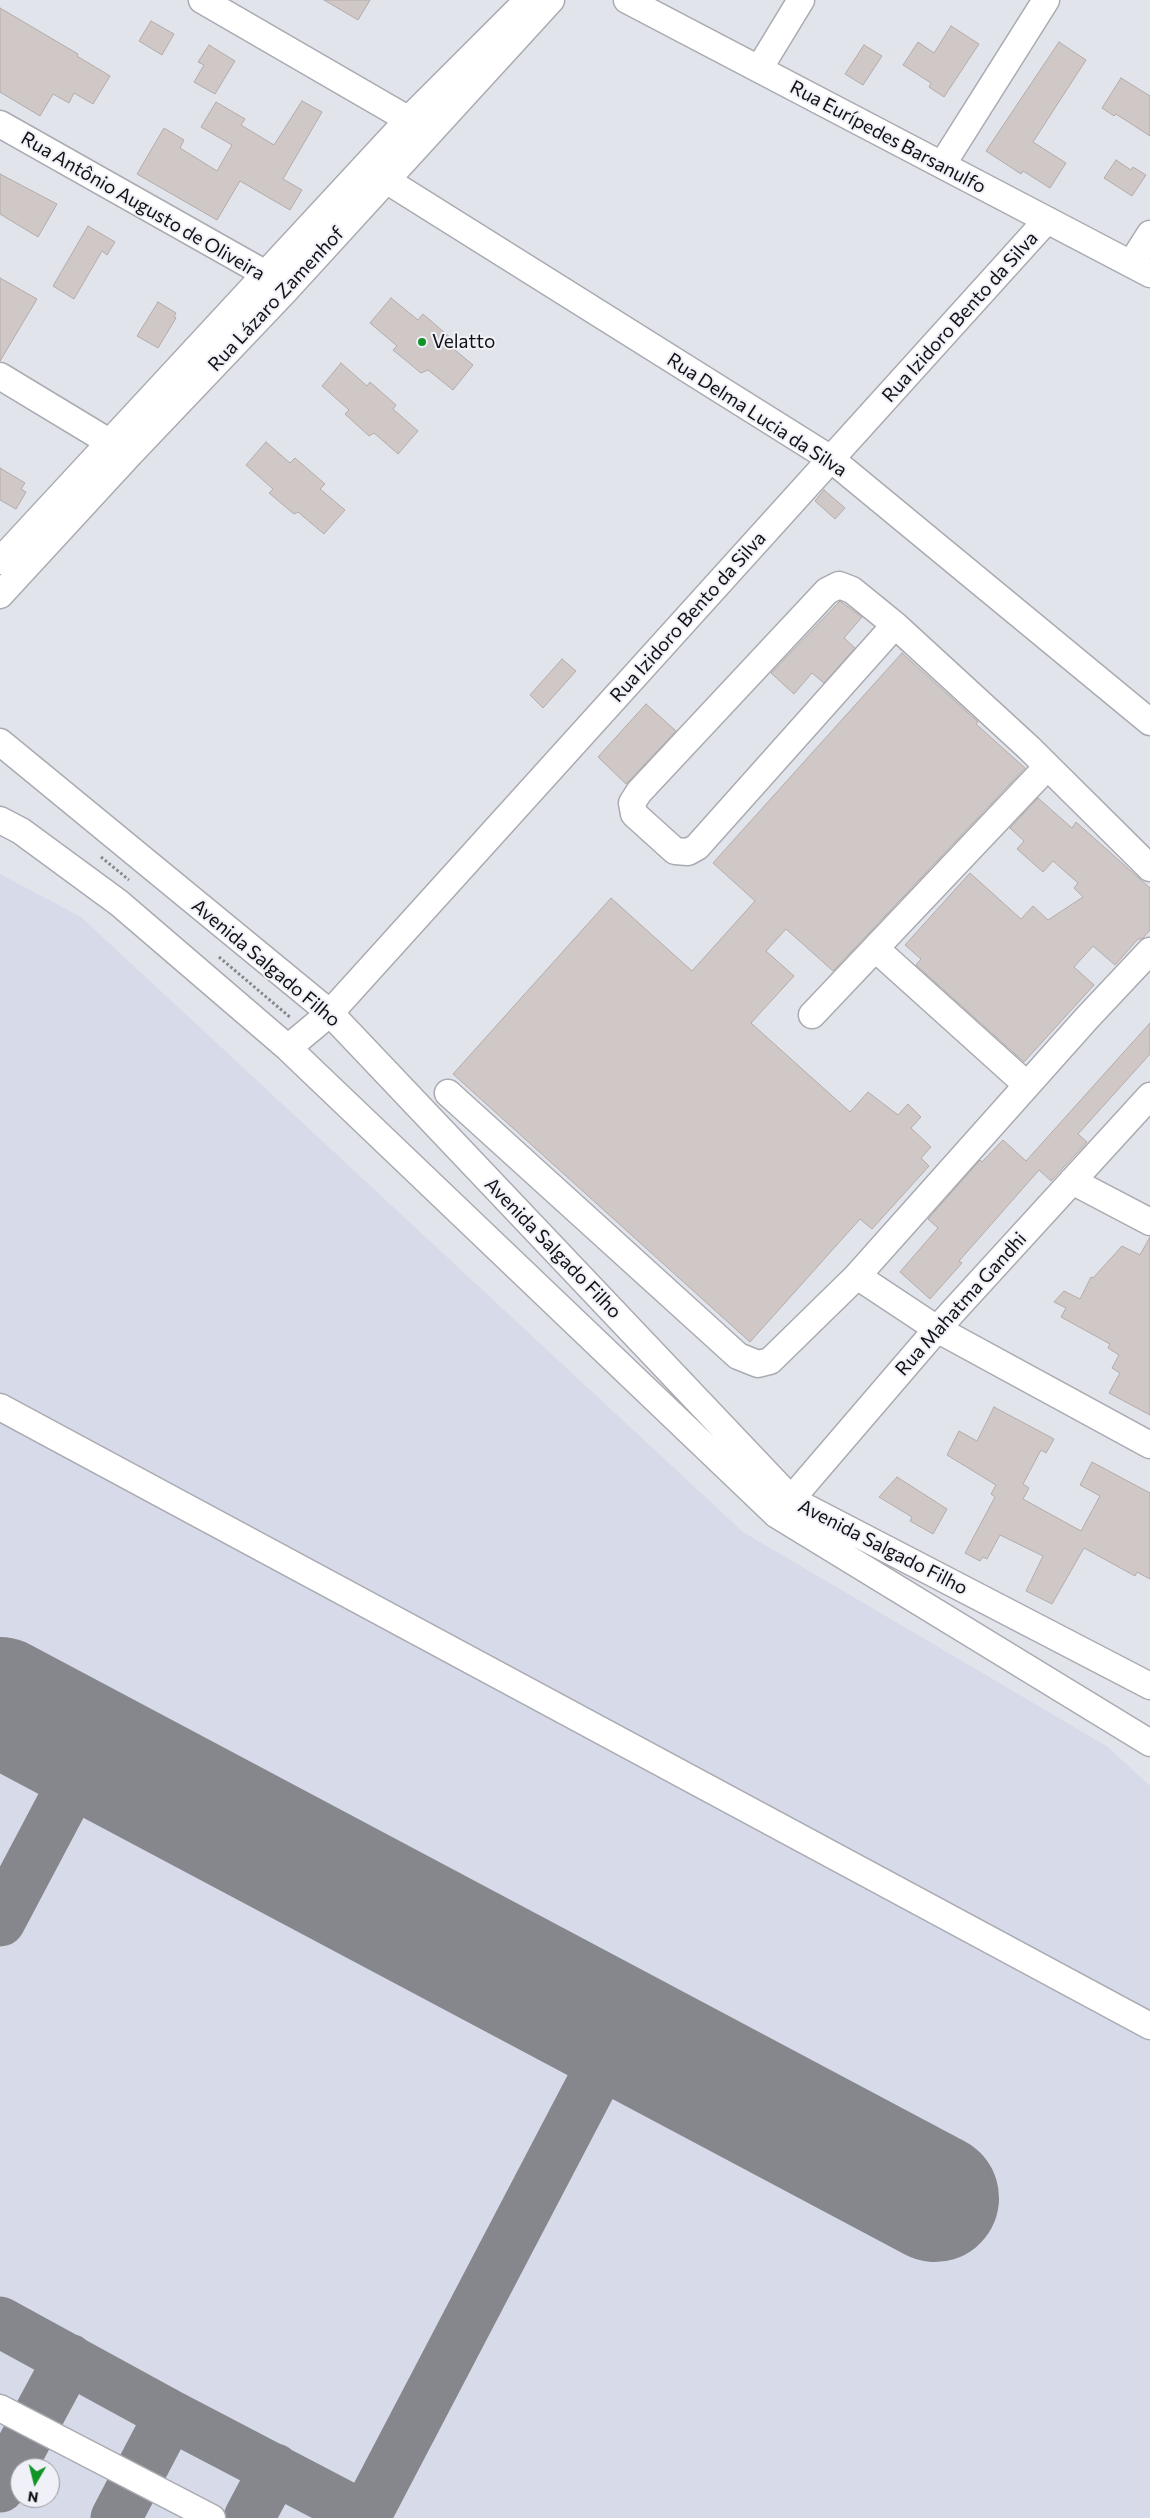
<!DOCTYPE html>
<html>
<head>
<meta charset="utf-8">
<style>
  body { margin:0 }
  #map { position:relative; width:1150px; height:2518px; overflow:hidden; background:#e2e4eb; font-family:Commissioner,sans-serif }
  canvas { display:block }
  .north { position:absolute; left:10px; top:2458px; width:50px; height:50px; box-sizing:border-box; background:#f0f1f8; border:1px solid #97979c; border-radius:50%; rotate:188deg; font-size:14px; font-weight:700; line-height:20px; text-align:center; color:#111113 }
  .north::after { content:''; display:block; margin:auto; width:18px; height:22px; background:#119427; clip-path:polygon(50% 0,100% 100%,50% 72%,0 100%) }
</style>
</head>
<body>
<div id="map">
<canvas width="1150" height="2518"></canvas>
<div class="north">N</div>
</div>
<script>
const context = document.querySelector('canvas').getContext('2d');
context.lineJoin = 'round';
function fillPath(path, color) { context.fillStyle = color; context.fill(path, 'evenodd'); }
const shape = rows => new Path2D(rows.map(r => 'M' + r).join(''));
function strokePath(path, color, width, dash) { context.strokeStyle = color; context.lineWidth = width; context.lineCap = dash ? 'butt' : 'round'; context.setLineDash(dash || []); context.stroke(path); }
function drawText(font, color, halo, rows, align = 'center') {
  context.font = font + ' Commissioner,sans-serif'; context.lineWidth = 4; context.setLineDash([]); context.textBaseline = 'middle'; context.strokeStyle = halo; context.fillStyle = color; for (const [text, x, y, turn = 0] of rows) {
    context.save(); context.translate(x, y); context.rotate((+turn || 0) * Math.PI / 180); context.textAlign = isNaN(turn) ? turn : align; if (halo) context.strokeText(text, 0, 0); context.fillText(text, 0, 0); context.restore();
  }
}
const built = shape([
  [0,874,81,917,743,1532,1108,1747,1150,1786,1150,2518,0,2518],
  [20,2468,50,2468,50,2498,20,2498]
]);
const taxiway = shape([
  [0,1921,91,1749],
  [0,2322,170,2415,367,2518],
  [0,2487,69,2359],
  [365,2517,620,2030],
  [116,2518,170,2415],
  [249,2518,275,2469]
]);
const runway = shape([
  [0,1701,935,2198]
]);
const building = shape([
  [324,0,370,0,358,20,324,0],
  [0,8,78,54,77,56,110,76,93,104,74,93,69,103,53,94,40,116,0,92,0,8],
  [151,21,174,34,162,55,139,41,151,21],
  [951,26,979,44,944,97,929,87,931,83,903,65,918,42,934,53,951,26],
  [1059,42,1086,60,1033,142,1066,163,1050,188,1023,171,1021,174,986,151,1059,42],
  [209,45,235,61,215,94,194,82,204,65,198,62,209,45],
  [864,45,882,56,863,85,845,74,864,45],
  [1121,78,1150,96,1150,136,1116,114,1114,116,1102,108,1121,78],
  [302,101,322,112,283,179,302,190,290,210,240,181,217,220,137,174,164,128,184,140,180,148,217,171,232,145,201,127,216,102,245,119,241,125,274,145,302,101],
  [1116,160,1131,170,1133,167,1146,175,1132,196,1104,178,1116,160],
  [0,174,57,204,38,237,0,214,0,174],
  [88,226,115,242,107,255,102,251,74,299,53,286,88,226],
  [0,278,37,299,0,361,0,278],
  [391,298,418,320,423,314,453,340,449,345,473,365,453,390,428,370,421,373,393,350,397,346,370,323,391,298],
  [158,302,176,313,174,317,176,318,158,348,137,336,158,302],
  [341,363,367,386,370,382,396,405,393,409,418,431,398,454,374,433,369,436,345,414,349,410,322,386,341,363],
  [266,442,290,463,295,458,325,484,320,489,345,510,324,534,298,512,294,514,269,493,273,489,246,465,266,442],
  [0,468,25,483,21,489,26,492,16,509,0,500,0,468],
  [824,490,845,508,835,519,815,501,824,490],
  [840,601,862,617,844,638,855,648,824,683,812,673,794,694,771,673,840,601],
  [902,653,978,722,976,724,1025,768,833,971,786,929,766,951,794,976,751,1023,850,1112,868,1092,898,1115,908,1104,921,1117,911,1128,931,1147,921,1158,929,1166,872,1229,860,1219,750,1342,453,1074,611,898,692,971,755,901,713,863,902,653],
  [562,659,576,671,543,708,530,695,562,659],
  [646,704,676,731,626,784,598,757,646,704],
  [1038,798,1072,828,1076,822,1150,888,1150,930,1142,939,1138,939,1115,965,1093,946,1074,967,1094,985,1024,1062,916,965,921,959,905,945,970,873,1021,919,1033,906,1048,920,1083,897,1074,888,1078,883,1053,861,1043,872,1017,849,1024,841,1010,828,1038,798],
  [1150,1023,1150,1054,1078,1134,1087,1142,1051,1181,1039,1170,959,1261,962,1263,930,1299,900,1272,938,1228,928,1219,980,1160,982,1162,1003,1140,1026,1161,1150,1023],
  [1150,1237,1150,1415,1109,1393,1120,1373,1112,1368,1119,1355,1108,1348,1110,1344,1061,1317,1066,1308,1054,1302,1064,1291,1080,1299,1091,1277,1093,1278,1122,1246,1140,1255,1150,1237],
  [994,1407,1054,1439,1046,1453,1041,1450,1023,1484,1029,1488,1023,1499,1081,1531,1100,1496,1080,1485,1092,1462,1150,1493,1150,1579,1137,1572,1135,1576,1084,1548,1052,1604,1026,1591,1043,1556,1000,1535,987,1559,983,1557,980,1561,965,1553,995,1497,991,1494,996,1485,947,1455,959,1431,977,1441,994,1407],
  [897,1477,947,1509,933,1534,910,1521,912,1517,879,1497,897,1477]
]);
const path = shape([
  [101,857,129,880],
  [219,957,291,1018]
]);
const minor = shape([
  [202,0,423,128],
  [627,0,1150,274],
  [759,69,801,0],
  [0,124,264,273,276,284],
  [942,165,1046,0],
  [386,180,831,459,1150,722],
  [1131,264,1150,234],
  [0,376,124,451],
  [0,561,408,120,528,0],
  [0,595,129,455,284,292,551,0],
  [895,625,697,847,688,852,675,851,634,814,632,803,639,792,827,591,839,585,852,590,884,616,895,625,1029,748,1150,868],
  [0,742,330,1013,792,1500,1150,1686],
  [0,820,21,831,119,903,288,1048,777,1515,1150,1743],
  [876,949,1027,1085],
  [812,1015,1047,767],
  [288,1048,330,1013,1047,220],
  [448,1093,738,1356,758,1364,770,1361,857,1276,1087,1018,1150,951],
  [1072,1181,1150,1222],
  [857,1276,937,1329,1150,1445],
  [0,1407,1150,2026],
  [781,1511,937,1329,1150,1096],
  [0,2408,212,2518]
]);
const markers = [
  [422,342,5,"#119427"]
];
const streetNames = [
  ["Rua Eurípedes Barsanulfo",888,137,28],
  ["Rua Antônio Augusto de Oliveira",143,206,30],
  ["Rua Lázaro Zamenhof",276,299,-47],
  ["Rua Izidoro Bento da Silva",960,317,-48],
  ["Rua Delma Lucia da Silva",757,415,33],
  ["Rua Izidoro Bento da Silva",688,617,-48],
  ["Avenida Salgado Filho",266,963,40],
  ["Avenida Salgado Filho",553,1248,46],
  ["Rua Mahatma Gandhi",961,1304,-48],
  ["Avenida Salgado Filho",883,1547,27]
];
const poiNames = [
  ["Velatto",432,342]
];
fillPath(built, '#d7dae8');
strokePath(taxiway, '#86878c', 51);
strokePath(runway, '#86878c', 128);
fillPath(building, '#d0c8c6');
strokePath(building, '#b3aba9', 1);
strokePath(minor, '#aaabb2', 29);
strokePath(path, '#85868b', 3, [2.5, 2.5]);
strokePath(minor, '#fff', 26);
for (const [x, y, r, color] of markers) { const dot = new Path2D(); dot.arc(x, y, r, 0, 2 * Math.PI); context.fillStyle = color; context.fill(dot); strokePath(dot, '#f0f1f8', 2); }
drawText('19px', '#111113', '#f0f1f8', streetNames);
drawText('19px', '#111113', '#f0f1f8', poiNames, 'left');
</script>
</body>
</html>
